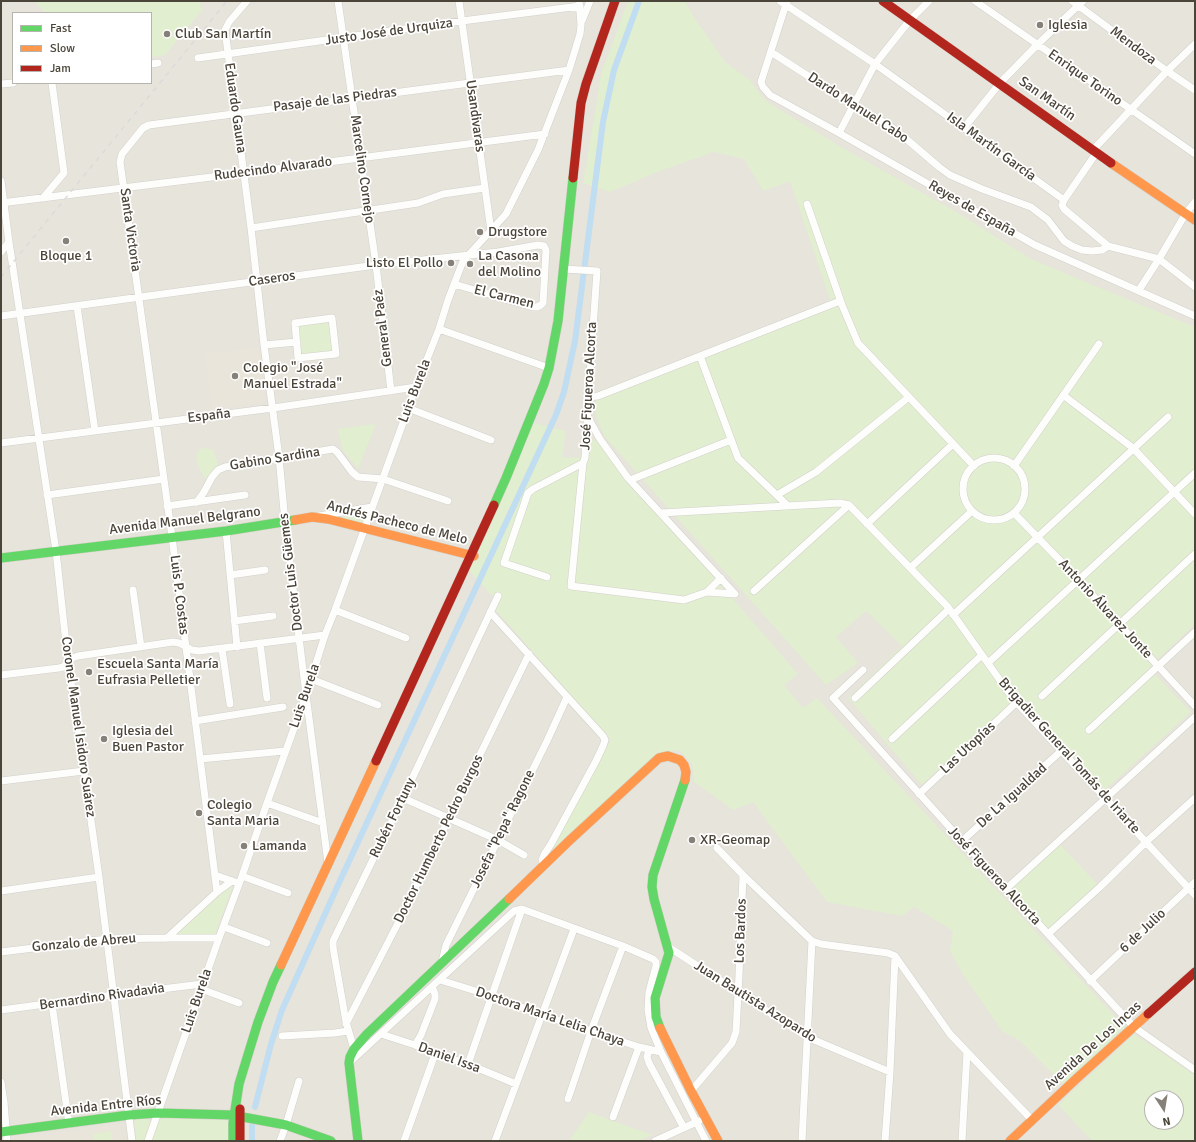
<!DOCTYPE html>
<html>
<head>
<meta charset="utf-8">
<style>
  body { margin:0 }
  #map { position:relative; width:1196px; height:1142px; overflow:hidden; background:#f4f2ee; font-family:Signika,sans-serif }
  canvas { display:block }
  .frame { position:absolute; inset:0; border:2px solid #4b4439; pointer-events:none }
  .legend { position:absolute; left:12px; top:12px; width:140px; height:72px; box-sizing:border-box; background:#fff; border:1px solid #b7b4b0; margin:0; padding:5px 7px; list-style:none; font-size:12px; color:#4b4439 }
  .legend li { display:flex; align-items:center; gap:8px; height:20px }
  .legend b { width:20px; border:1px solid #b7b4b0 }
  .north { position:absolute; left:1144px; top:1090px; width:40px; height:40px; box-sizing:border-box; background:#fff; border:1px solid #b7b4b0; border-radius:50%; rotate:168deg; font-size:11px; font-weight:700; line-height:16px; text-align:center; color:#4b4439 }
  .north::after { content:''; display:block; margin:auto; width:14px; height:18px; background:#868178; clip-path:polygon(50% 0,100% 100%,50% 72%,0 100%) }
</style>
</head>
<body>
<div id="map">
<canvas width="1196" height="1142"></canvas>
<div class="frame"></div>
<ul class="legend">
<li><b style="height:5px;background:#63d668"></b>Fast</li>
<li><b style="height:5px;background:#ff974d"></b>Slow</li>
<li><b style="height:5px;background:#b3261e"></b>Jam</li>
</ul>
<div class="north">N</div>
</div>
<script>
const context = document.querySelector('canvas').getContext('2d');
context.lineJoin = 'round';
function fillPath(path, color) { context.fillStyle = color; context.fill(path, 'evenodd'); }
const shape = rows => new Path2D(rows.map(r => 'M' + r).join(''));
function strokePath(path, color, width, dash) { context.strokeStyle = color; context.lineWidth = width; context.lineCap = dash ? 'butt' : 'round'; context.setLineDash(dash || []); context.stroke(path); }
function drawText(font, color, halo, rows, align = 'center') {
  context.font = font + ' Signika,sans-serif'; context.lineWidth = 3.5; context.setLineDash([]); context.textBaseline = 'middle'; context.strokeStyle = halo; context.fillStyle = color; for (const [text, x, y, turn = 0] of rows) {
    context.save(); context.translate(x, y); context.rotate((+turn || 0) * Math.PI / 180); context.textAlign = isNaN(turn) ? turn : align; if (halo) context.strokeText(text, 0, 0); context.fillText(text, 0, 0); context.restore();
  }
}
const residential = shape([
  [1,1,1195,1,1195,1141,1,1141],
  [13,13,151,13,151,83,13,83],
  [1152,1098,1176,1098,1176,1122,1152,1122]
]);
const education = shape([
  [258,348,265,398,262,402,212,409,205,354],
  [120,1124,122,1141,18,1141,20,1138]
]);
const green = shape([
  [34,1,200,1,201,8,203,9,165,55,151,57,151,13,45,13],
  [628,1,685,1,694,17,725,62,750,80,763,98,772,105,848,151,958,213,1029,258,1100,288,1195,327,1195,624,1149,668,1191,712,1105,790,1019,695,922,785,848,698,902,646,866,611,836,637,858,663,826,685,604,436,596,416,596,392,831,303,790,181,763,191,744,159,714,152,657,172,610,192,583,183,601,74],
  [328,321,332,351,302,355,298,326],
  [534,423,566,431,562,457,580,458,583,437,596,441,798,674,784,685,803,708,817,698,1125,1027,1064,1085,1020,1041,1002,1031,964,976,950,951,953,931,914,907,902,916,827,902,753,802,733,810,694,782,692,764,679,750,658,754,553,852,551,852,611,740,492,606,494,598,469,571],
  [376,424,358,469,342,449,338,429],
  [205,448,213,450,217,460,217,467,205,479,200,470,197,462,196,454,200,449],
  [368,514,363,527,335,518],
  [1058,842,1100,887,1048,934,1006,889],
  [229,886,233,886,215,934,176,935],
  [1134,1034,1195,1075,1195,1141,1092,1141,1058,1105],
  [1152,1098,1176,1098,1176,1122,1152,1122],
  [589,1112,652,1135,639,1141,569,1141],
  [163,1118,226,1120,229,1122,229,1141,151,1141,159,1120],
  [136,1119,147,1119,150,1122,144,1141,137,1141,134,1123],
  [111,1131,112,1141,94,1141,93,1134]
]);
const canal = shape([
  [255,1107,271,1044,282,1010,338,885,556,415,564,392,575,341,603,122,614,70,639,1],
  [252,1126,252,1141]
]);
const street = shape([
  [247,1,229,22,225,30,251,228,264,345,279,457,285,522,306,695,328,863],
  [338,1,376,265,391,391],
  [459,1,491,231],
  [780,1,875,64,1064,200,1062,205,1064,209,1108,246,1159,259,1195,287],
  [787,1,761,82,763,87,770,95,839,133,1035,245,1195,316],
  [975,1,1195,154],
  [1072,1,1167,71,1195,90],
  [582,21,590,1],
  [771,52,853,105,887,124,904,137,939,167,950,175,982,189,1031,207,1048,220,1064,241,1072,246,1082,250,1092,251,1102,250,1108,246],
  [198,58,462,21,580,6],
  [151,64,158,63],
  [1,84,13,83],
  [964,128,1000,83,1038,44,1083,1],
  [839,133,875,64,910,20,929,1],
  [1093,150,1167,71,1195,44],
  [1,181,9,242,56,551,68,662,84,771,99,877,132,1141],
  [43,198,64,173,52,83],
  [1064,200,1097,152],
  [1,203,244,173,545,134],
  [807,204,842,305,858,343,974,466],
  [251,228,418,203,443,194,485,188],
  [1,252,9,242],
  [1139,290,1159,259,1186,213,1195,202],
  [77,306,95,431],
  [1,316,376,265,498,252,538,245,544,246,546,250,543,303,541,305,537,307,533,307,454,284],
  [332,318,336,354,298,358,295,323,332,318],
  [439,329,549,368],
  [264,345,297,342],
  [700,356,738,458,787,505],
  [1063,395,1133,448,1195,514],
  [588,397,598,396,840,301],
  [408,408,491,440],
  [587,416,600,439,628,478,735,594,707,592],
  [1,443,273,408,416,387],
  '963 489a31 31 0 1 1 62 0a31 31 0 1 1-62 0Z',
  [583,463,571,586,684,600,707,592,721,578],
  [1014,466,1099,344],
  [630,480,731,440],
  [47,495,164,479],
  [777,495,816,472,909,397],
  [197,502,204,492,212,477,218,470,225,467,333,449,337,452,352,472,358,477,383,479,448,501],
  [167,506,245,495],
  [661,513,840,503,849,505,948,607,1009,693,1019,705,1195,895],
  [1014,513,1076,577,1195,706],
  [319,516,372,507],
  [867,524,953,444],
  [226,531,237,647],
  [910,568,972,511],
  [230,575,265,570],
  [547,577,504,563,528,493,533,489,583,463,585,458,593,328,597,271,564,269],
  [133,590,141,647],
  [754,591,849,505],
  [335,610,406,638],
  [490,612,603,736,605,740,603,746,596,761,551,844,545,853,542,860,544,865],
  [953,615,1168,417],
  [234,621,273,616],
  [260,643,267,698],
  [222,649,230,704],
  [988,663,1195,473],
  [863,670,833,698,962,841,1134,1027,1195,1070],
  [1,675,59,668,63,667,72,658,78,656,173,642,179,643,192,650,199,651,325,635],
  [311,679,378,705],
  [1042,696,1195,554],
  [855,698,949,609],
  [195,721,283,707],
  [1089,730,1195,632],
  [892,739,982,655],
  [200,759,285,751],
  [1,781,84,771],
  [919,794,1017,702],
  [403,798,498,840,524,855],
  [267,803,323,823],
  [962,841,1061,751],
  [717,848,743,875,812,941,821,944,888,953,895,956,950,1034,1032,1120],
  [215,875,235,882],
  [242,876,288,893],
  [1006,889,1195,717],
  [1,891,99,877],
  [217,892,172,537,120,162,122,154,143,128,149,125,569,70],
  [522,909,623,946,653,959,656,962,656,966,649,992,648,1010,651,1028,661,1052,706,1141],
  [224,927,267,943],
  [1048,934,1100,887,1146,842,1195,798],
  [167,938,217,892,232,881],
  [667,946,807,1037,890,1072],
  [1,952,107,939,167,938,219,938],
  [442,962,446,945,547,741,567,697],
  [440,980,492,996,542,1015,639,1047,661,1052],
  [1090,981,1195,882],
  [201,989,239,1003],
  [52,1004,69,1124],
  [1,1010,113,995,202,984],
  [346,1024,397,925,529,654],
  [381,1034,415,1045,435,1054,468,1064,516,1084],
  [282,1036,335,1033,348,1031],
  [415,1045,421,1035,435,999,435,994,432,987],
  [354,1049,346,1022,333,947,333,941,403,798,498,596],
  [649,1050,647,1057,649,1063,684,1128],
  [349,1063,514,911,522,909],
  [468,1064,522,909],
  [1,1082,4,1102,7,1141],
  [691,1091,732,1043,736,1032,739,975,743,875],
  [568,1099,591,1031,623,946],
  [613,1117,639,1047],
  [148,1141,219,938,242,876,267,803,306,695,325,635,335,610,416,387,439,329,448,300,463,261,506,214,538,150,569,70,580,34,581,25,579,1],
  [280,1141,286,1125,299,1081],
  [404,1141,435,1054],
  [495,1141,574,929],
  [655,1141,699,1121],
  [802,1141,812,941],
  [885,1141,890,1072,895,956],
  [962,1141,967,1052]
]);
const fast = shape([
  [494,505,506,478,544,384,549,368,558,321,573,178],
  [1,558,226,531,295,520],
  [660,1028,656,1017,655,998,669,953,654,899,652,887,653,875,685,780],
  [1,1132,129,1115,158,1113,196,1114,232,1115,286,1125,331,1141],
  [233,1141,233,1123,239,1084,258,1022,273,982,281,965],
  [358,1141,349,1063,350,1057,354,1049,367,1034,509,899]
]);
const slow = shape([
  [1111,163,1195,220],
  [295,520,312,517,328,519,474,556],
  [509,899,569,841,659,758,668,756,680,760,684,765,686,772,685,780],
  [281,965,376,761],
  [660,1028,691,1091,718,1141],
  [1010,1141,1076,1079,1148,1014]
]);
const jam = shape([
  [883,1,1111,163],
  [573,178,581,103,586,84,615,1],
  [376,761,494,505],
  [1148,1014,1195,972],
  [240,1109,240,1141]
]);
const rail = shape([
  [1,277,227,1]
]);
const markers = [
  [1040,25,4,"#868178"],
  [167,34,4,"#868178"],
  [480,232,4,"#868178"],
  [66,241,4,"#868178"],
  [451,263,4,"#868178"],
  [470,264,4,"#868178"],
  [235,376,4,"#868178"],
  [89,672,4,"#868178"],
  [104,739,4,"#868178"],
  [199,813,4,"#868178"],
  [692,840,4,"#868178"],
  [244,846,4,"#868178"]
];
const poiNames = [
  ["Iglesia",1048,25],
  ["Club San Martín",175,34],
  ["Drugstore",488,232],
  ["Bloque 1",66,256,"center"],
  ["La Casona",478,256],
  ["del Molino",478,272],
  ["Listo El Pollo",443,263,"right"],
  ["Colegio \"José",243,368],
  ["Manuel Estrada\"",243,384],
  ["Escuela Santa María",97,664],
  ["Eufrasia Pelletier",97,680],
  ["Iglesia del",112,731],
  ["Buen Pastor",112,747],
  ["Colegio",207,805],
  ["Santa Maria",207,821],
  ["XR-Geomap",700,840],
  ["Lamanda",252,846]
];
const streetNames = [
  ["Justo José de Urquiza",389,32,-8],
  ["Mendoza",1133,46,37],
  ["Enrique Torino",1085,78,35],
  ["San Martín",1047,99,35],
  ["Pasaje de las Piedras",335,100,-7],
  ["Eduardo Gauna",235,108,82],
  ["Dardo Manuel Cabo",858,108,33],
  ["Usandivaras",475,116,82],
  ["Isla Martín García",991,147,36],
  ["Rudecindo Alvarado",273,169,-7],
  ["Marcelino Cornejo",362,169,82],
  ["Reyes de España",972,209,30],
  ["Santa Victoria",130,230,82],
  ["Caseros",272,279,-8],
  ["El Carmen",504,297,14],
  ["General Paéz",383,328,-97],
  ["José Figueroa Alcorta",589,386,-87],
  ["Luis Burela",415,391,-69],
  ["España",209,416,-7],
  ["Gabino Sardina",275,459,-9],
  ["Avenida Manuel Belgrano",185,521,-7],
  ["Andrés Pacheco de Melo",397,523,14],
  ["Doctor Luis Güemes",291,572,-97],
  ["Luis P. Costas",179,595,83],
  ["Antonio Álvarez Jonte",1105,609,47],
  ["Luis Burela",305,696,-71],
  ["Coronel Manuel Isidoro Suárez",78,727,82],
  ["Las Utopías",968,748,-43],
  ["Brigadier General Tomás de Iriarte",1069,756,48],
  ["De La Igualdad",1012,796,-42],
  ["Rubén Fortuny",393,818,-64],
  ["Josefa \"Pepa\" Ragone",503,829,-64],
  ["Doctor Humberto Pedro Burgos",439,839,-64],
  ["José Figueroa Alcorta",994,876,47],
  ["Los Bardos",741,931,-88],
  ["6 de Julio",1143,931,-43],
  ["Gonzalo de Abreu",84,943,-5],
  ["Bernardino Rivadavia",102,997,-8],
  ["Luis Burela",197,1001,-71],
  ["Juan Bautista Azopardo",755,1002,32],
  ["Doctora María Lelia Chaya",550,1017,19],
  ["Avenida De Los Incas",1093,1046,-42],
  ["Daniel Issa",449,1058,20],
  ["Avenida Entre Ríos",106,1106,-6]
];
fillPath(residential, '#e7e4dc');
fillPath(education, '#eae5da');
fillPath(green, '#e1eecf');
strokePath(canal, '#c0ddf1', 6);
strokePath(street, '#d2d0cb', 8);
strokePath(fast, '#d3cfc5', 10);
strokePath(slow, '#d3cfc5', 10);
strokePath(jam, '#d3cfc5', 10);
strokePath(street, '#fdfdfc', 7);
strokePath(fast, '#63d668', 9);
strokePath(slow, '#ff974d', 9);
strokePath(jam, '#b3261e', 9);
strokePath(rail, '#dbdbda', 1.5, [5, 5]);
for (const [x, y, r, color] of markers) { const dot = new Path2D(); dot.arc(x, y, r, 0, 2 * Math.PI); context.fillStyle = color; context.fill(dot); strokePath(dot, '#fff', 1.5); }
drawText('14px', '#4b4439', '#fff', poiNames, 'left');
drawText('14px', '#4b4439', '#fff', streetNames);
</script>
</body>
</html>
